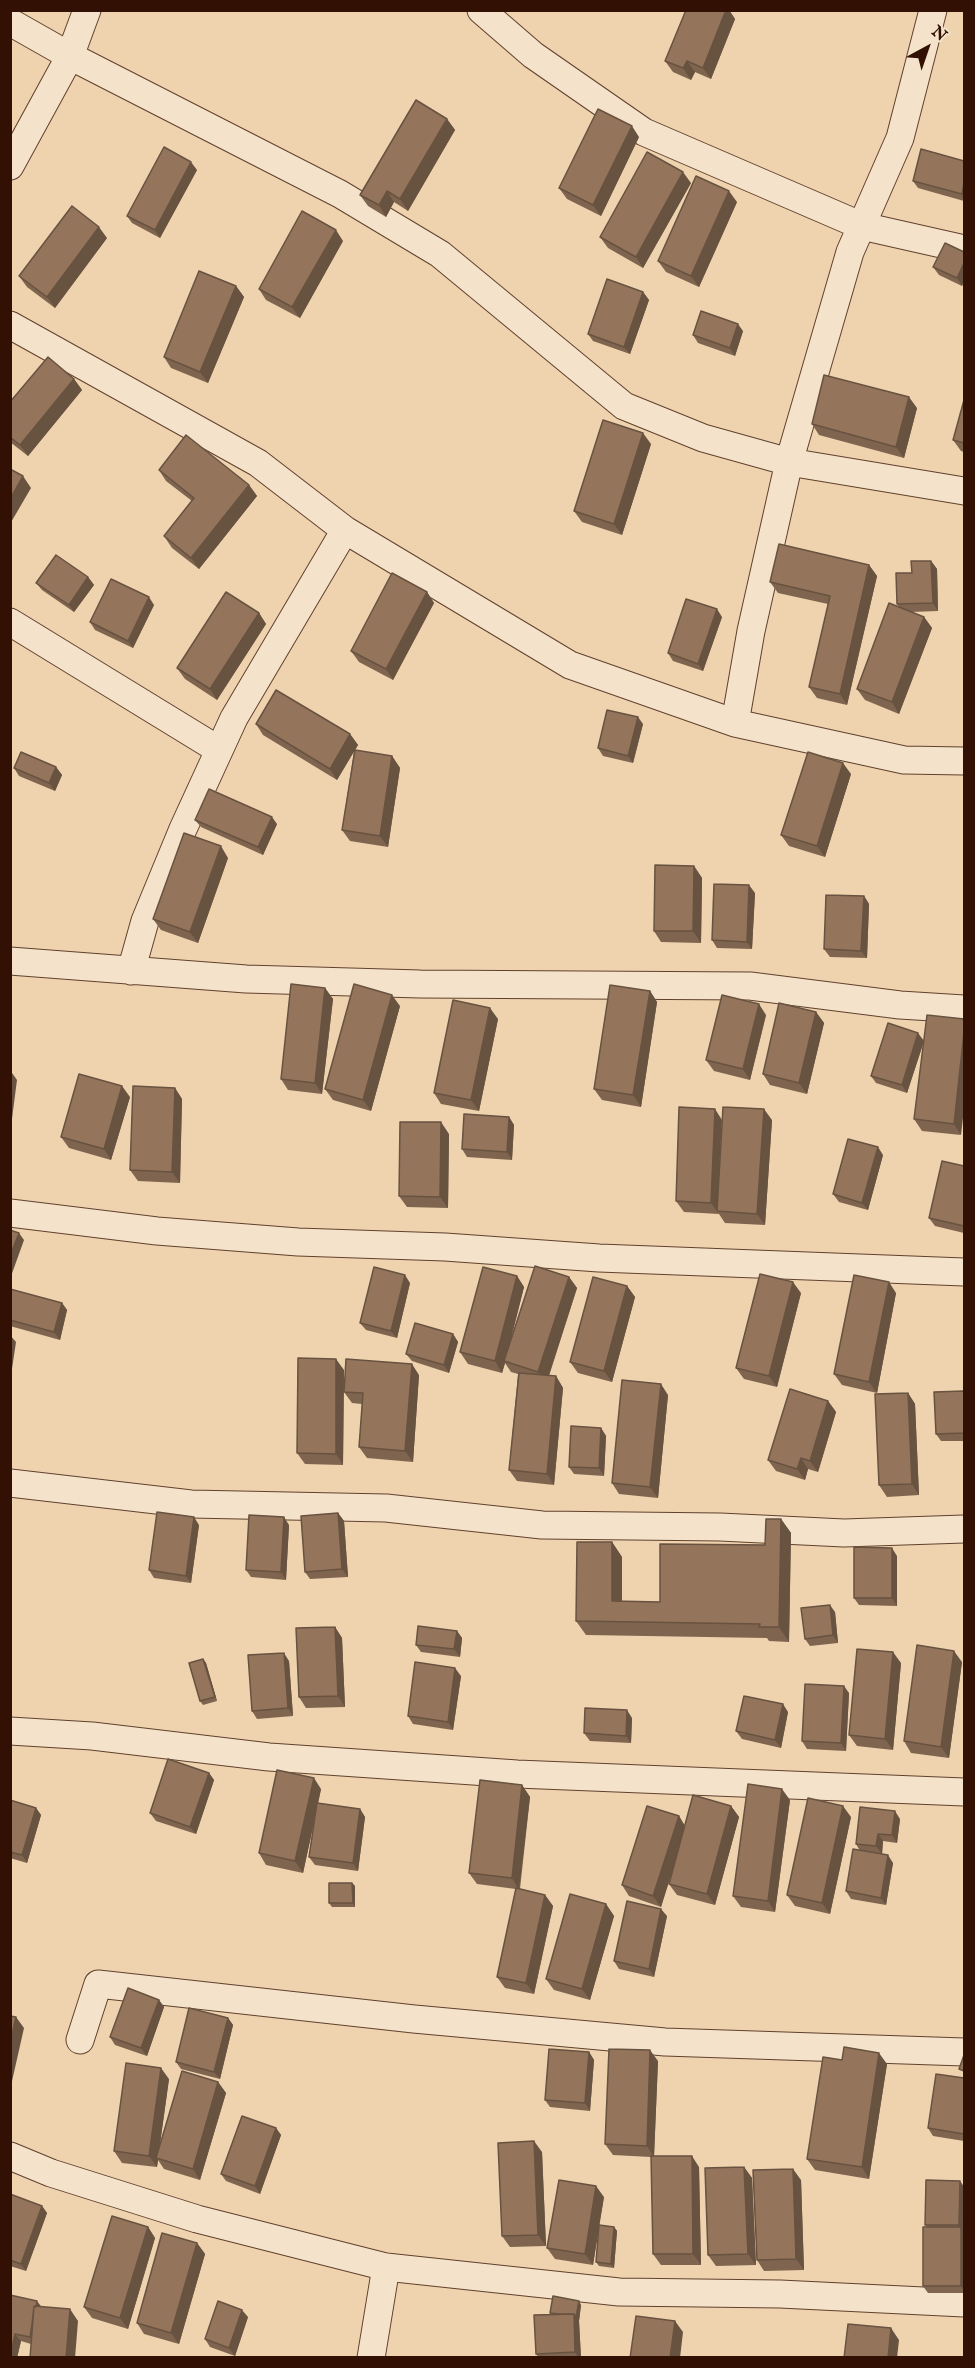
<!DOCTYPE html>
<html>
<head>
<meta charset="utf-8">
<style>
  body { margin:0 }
  #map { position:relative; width:975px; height:2368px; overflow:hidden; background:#eed3ae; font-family:"IM FELL English",serif }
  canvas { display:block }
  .frame { position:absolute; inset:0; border:12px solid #321004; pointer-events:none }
  .north { position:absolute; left:897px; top:18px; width:60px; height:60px; -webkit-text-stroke:4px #f4e2ca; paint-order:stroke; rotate:40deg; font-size:16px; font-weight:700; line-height:24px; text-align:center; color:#321004 }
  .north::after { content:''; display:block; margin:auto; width:21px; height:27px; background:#321004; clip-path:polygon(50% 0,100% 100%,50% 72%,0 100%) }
</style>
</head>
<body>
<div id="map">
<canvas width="975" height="2368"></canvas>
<div class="frame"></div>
<div class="north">N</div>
</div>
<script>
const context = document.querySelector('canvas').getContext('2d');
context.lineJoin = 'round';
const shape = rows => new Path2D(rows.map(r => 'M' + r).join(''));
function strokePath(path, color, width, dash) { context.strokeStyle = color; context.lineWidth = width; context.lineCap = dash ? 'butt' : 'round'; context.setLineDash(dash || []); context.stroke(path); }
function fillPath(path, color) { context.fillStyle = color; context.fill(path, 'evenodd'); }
const minor = shape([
  [481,10,533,55,644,132,862,226,964,249],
  [933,10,900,138,850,252,789,462,964,491],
  [10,22,70,56,340,194,440,254,624,406,703,438,789,462,751,631,735,723],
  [10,166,70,56,87,10],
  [10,325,258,463,345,530],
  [10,622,219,750],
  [10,961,246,979,420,984,750,986,900,1005,964,1009],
  [131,971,145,921,183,829,234,718,345,530,570,665,735,723,904,760,964,761],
  [10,1213,157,1231,298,1242,445,1247,599,1258,964,1272],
  [10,1483,191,1504,386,1508,542,1525,720,1527,844,1533,964,1529],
  [10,1731,92,1736,269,1757,517,1774,964,1792],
  [80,2040,98,1984,414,2019,665,2042,964,2052],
  [10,2156,51,2173,197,2219,386,2267,619,2292,780,2294,964,2303],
  [371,2358,386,2267]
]);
const wall = shape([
  [686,10,729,10,735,19,711,79,695,72,691,80,673,72,665,61],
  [447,119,455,130,408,211,394,202,386,217,368,206,360,195],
  [639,137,601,216,567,199,559,188],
  [964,161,964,201,918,188,913,181],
  [197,170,160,238,132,223,127,216],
  [691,183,643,268,608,248,600,237],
  [737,202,699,287,666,272,658,261],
  [107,238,55,308,27,287,19,276],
  [343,241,300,318,266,300,259,289],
  [964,252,964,281,962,286,939,275,933,267],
  [236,286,244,297,208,383,171,368,164,357],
  [643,292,649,300,630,354,593,341,588,334],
  [743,331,735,356,698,343,693,335],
  [74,379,82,390,28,456,10,442,10,402],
  [964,400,964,452,961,451,953,440],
  [917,408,904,458,819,435,812,424],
  [651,444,622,535,582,522,574,511],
  [159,470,249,485,257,496,199,569,172,548,164,536,192,501,166,481],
  [931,561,937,569,938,611,911,612,924,617,932,628,899,714,865,700,857,689,899,607,897,604,912,573],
  [869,565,877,576,847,705,817,698,809,687,828,604,778,593,770,582],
  [88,577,94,585,74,612,42,590,36,583],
  [427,592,434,603,393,680,359,662,351,651],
  [154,605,133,648,95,630,90,622],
  [259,613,266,624,217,700,185,679,177,668],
  [722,617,703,671,673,661,668,653],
  [256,724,350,734,358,745,355,750,392,756,400,768,388,847,350,841,342,830,354,751,337,780,263,735],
  [643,724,633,763,603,756,598,748],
  [56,767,62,775,55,791,19,776,14,768],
  [851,774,825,857,789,846,781,835],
  [195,820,277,824,263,855,201,827],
  [228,858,198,943,161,930,153,919],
  [694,866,702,878,701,943,661,942,654,931],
  [755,893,752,949,717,948,712,940],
  [864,896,869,904,867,958,830,957,824,949],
  [325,988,333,999,322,1094,288,1090,281,1079],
  [650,991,657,1002,641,1107,602,1100,594,1089],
  [400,1006,371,1111,333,1100,325,1089],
  [816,1012,824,1023,807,1094,770,1085,763,1074],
  [766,1015,750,1080,714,1071,706,1060],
  [498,1019,479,1111,441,1104,434,1093],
  [924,1041,907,1093,876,1083,871,1076,924,1041,961,1135,922,1131,914,1119],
  [175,1088,182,1099,180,1183,138,1181,130,1170],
  [130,1097,111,1160,69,1148,61,1137],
  [509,1117,514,1125,512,1160,467,1157,462,1149],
  [772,1120,765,1225,725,1223,719,1214,684,1212,676,1201],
  [449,1134,448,1208,407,1207,399,1196],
  [883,1155,868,1210,839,1202,833,1194],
  [964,1166,964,1233,935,1226,929,1218],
  [517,1276,524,1287,512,1335,569,1277,577,1288,549,1376,556,1376,563,1388,554,1485,517,1481,509,1470,518,1374,511,1372,505,1363,502,1373,468,1364,460,1352],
  [410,1283,397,1338,366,1330,360,1323],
  [627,1286,635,1297,612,1382,578,1373,570,1362],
  [10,1289,62,1303,67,1310,60,1340,10,1326],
  [801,1293,777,1387,744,1379,736,1368],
  [896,1293,877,1393,842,1385,834,1374],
  [453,1334,458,1342,449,1373,412,1361,406,1354],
  [344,1370,343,1465,305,1464,297,1453],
  [419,1375,413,1462,367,1458,359,1447,362,1404,352,1403,344,1392],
  [964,1391,964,1441,941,1441,936,1434],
  [908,1393,915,1404,919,1495,887,1497,879,1485],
  [668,1395,658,1498,619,1494,612,1483],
  [828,1401,836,1412,818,1472,808,1469,805,1480,776,1471,768,1460],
  [601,1428,606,1436,604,1476,574,1474,569,1467],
  [338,1513,344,1521,348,1577,310,1579,305,1572],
  [781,1519,791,1533,789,1642,769,1641,767,1638,586,1635,576,1621,612,1542,622,1557,622,1602,660,1602,765,1545],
  [199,1525,191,1583,154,1578,149,1570],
  [289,1525,286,1580,251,1577,246,1570],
  [897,1556,897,1606,859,1605,854,1598],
  [835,1612,838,1643,810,1646,805,1639],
  [335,1627,342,1638,345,1707,306,1708,299,1697],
  [457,1631,462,1638,460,1657,421,1652,416,1645],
  [203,1659,206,1663,217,1701,203,1705,200,1701],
  [289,1661,293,1716,257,1719,252,1711],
  [962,1662,949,1758,911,1753,904,1741],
  [901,1663,893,1750,857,1746,849,1735],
  [461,1676,453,1730,413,1724,408,1716],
  [849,1693,846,1751,807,1749,802,1741],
  [788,1712,781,1748,742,1739,736,1731],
  [632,1718,631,1743,590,1741,584,1733],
  [209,1773,214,1780,196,1834,156,1821,150,1813],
  [522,1785,530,1797,520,1889,545,1895,553,1906,534,1994,505,1988,497,1977,516,1889,477,1884,469,1873],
  [321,1789,318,1804,360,1809,365,1817,358,1871,315,1865,309,1857,314,1823,303,1873,266,1865,259,1853],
  [10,1800,36,1808,41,1815,27,1863,10,1858],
  [790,1800,775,1912,741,1907,733,1896],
  [731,1806,739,1817,715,1905,677,1895,669,1884,672,1871,661,1907,629,1896,622,1885,679,1816,685,1826],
  [851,1817,830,1914,795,1906,787,1895],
  [900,1819,897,1843,883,1841,882,1854,893,1863,886,1905,851,1899,846,1891,860,1851,856,1844],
  [352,1883,355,1886,355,1907,332,1907,329,1903],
  [606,1904,614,1916,590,2000,554,1990,546,1979],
  [667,1916,654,1977,619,1969,614,1961],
  [159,2000,164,2007,147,2056,115,2045,110,2037],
  [228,2018,233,2025,220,2079,181,2069,176,2062],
  [589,2052,594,2060,590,2111,550,2107,545,2100],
  [842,2060,887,2064,869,2179,815,2170,807,2159],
  [658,2061,654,2156,699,2167,701,2265,661,2265,653,2254,651,2157,613,2155,605,2144],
  [964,2078,964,2141,933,2136,928,2128],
  [169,2079,160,2144,218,2082,226,2093,200,2180,164,2169,158,2160,157,2167,122,2163,114,2151],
  [276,2128,281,2135,260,2194,226,2181,221,2174],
  [542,2152,546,2246,510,2247,502,2236],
  [744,2167,752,2178,756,2265,716,2266,708,2255],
  [801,2180,804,2270,764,2271,757,2260],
  [960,2181,964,2187,964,2293,928,2293,923,2286,927,2227,925,2225],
  [10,2194,42,2206,47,2213,26,2271,10,2266],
  [604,2197,599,2225,614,2227,617,2231,614,2268,599,2266,596,2262,599,2226,593,2265,555,2259,547,2248],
  [148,2227,155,2238,128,2329,92,2318,84,2307],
  [197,2243,205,2254,179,2344,144,2334,137,2323],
  [10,2295,41,2307,78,2321,31,2344,21,2341,17,2358],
  [581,2305,579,2321,581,2358,539,2358,536,2354,551,2315,550,2313],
  [248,2317,235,2356,210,2347,205,2339]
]);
const shadedWall = shape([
  [726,10,729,10,735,19,711,79,703,68],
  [687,61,695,72,691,80,683,68],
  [447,119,455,130,408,211,400,199],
  [632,126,639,137,601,216,593,205],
  [191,162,197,170,160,238,155,230],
  [683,172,691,183,643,268,636,257],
  [964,183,964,198,962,194],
  [387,191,394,202,386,217,379,205],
  [729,191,737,202,699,287,691,276],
  [99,227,107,238,55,308,47,297],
  [336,230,343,241,300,318,292,307],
  [964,263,964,281,962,286,957,278],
  [236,286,244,297,208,383,200,372],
  [643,292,649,300,630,354,624,347],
  [738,324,743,331,735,356,730,348],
  [74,379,82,390,28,456,20,445],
  [909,397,917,408,904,458,896,447],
  [643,433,651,444,622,535,614,524],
  [23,476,31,488,10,524,10,499],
  [249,485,257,496,199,569,191,558],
  [931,561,937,569,938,611,933,603],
  [869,565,877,576,847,705,840,694],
  [88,577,94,585,74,612,69,605],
  [427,592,434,603,393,680,386,669],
  [149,597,154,605,133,648,128,641],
  [717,609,722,617,703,671,698,664],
  [259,613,266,624,217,700,210,689],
  [924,617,932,628,899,714,892,702],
  [638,717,643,724,633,763,628,756],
  [350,734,358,745,337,780,330,769],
  [392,756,400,768,388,847,380,836],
  [843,763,851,774,825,857,817,846],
  [56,767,62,775,55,791,49,783],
  [272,817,277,824,263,855,258,847],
  [221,846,228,858,198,943,190,932],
  [694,866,702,878,701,943,693,931],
  [749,885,755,893,752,949,747,942],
  [864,896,869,904,867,958,861,951],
  [325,988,333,999,322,1094,315,1083],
  [650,991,657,1002,641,1107,633,1095],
  [392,995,400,1006,371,1111,363,1100],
  [759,1004,766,1015,750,1080,743,1069],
  [490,1008,498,1019,479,1111,471,1100],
  [816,1012,824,1023,807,1094,799,1083],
  [964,1032,964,1109,961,1135,954,1124],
  [918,1033,924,1041,907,1093,902,1085],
  [10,1070,17,1080,10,1134],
  [122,1086,130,1097,111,1160,104,1149],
  [175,1088,182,1099,180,1183,172,1172],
  [715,1109,722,1120,717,1211,711,1203],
  [764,1109,772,1120,765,1225,757,1214],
  [509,1117,514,1125,512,1160,507,1152],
  [441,1122,449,1134,448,1208,440,1197],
  [878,1147,883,1155,868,1210,862,1203],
  [19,1233,24,1240,10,1279,10,1256],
  [405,1275,410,1283,397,1338,391,1331],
  [517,1276,524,1287,505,1362,504,1361,505,1363,502,1373,495,1361],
  [569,1277,577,1288,546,1384,538,1372],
  [793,1282,801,1293,777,1387,769,1376],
  [889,1282,896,1293,877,1393,869,1382],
  [627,1286,635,1297,612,1382,604,1371],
  [62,1303,67,1310,60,1340,54,1332],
  [453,1334,458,1342,449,1373,444,1365],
  [10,1335,16,1342,10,1382],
  [336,1359,344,1370,343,1465,336,1454],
  [412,1364,419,1375,413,1462,405,1451],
  [556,1376,563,1388,554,1485,547,1474],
  [661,1384,668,1395,658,1498,650,1487],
  [908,1393,915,1404,919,1495,912,1484],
  [828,1401,836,1412,818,1472,810,1461],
  [601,1428,606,1436,604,1476,599,1468],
  [801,1458,808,1469,805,1480,797,1469],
  [338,1513,344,1521,348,1577,342,1569],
  [194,1517,199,1525,191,1583,186,1576],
  [284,1517,289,1525,286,1580,281,1572],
  [781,1519,791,1533,789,1642,779,1627],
  [612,1542,622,1557,622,1616,612,1601],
  [892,1548,897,1556,897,1606,892,1598],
  [830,1605,835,1612,838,1643,833,1635],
  [335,1627,342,1638,345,1707,338,1696],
  [457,1631,462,1638,460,1657,454,1649],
  [954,1651,962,1662,949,1758,941,1747],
  [893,1652,901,1663,893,1750,885,1739],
  [284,1653,289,1661,293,1716,288,1708],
  [203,1659,206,1663,217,1701,215,1697],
  [455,1668,461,1676,453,1730,448,1722],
  [844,1686,849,1693,846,1751,841,1743],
  [783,1704,788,1712,781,1748,775,1740],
  [627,1710,632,1718,631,1743,626,1736],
  [209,1773,214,1780,196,1834,190,1827],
  [314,1778,321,1789,303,1873,295,1861],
  [522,1785,530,1797,519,1890,512,1878],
  [782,1789,790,1800,775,1912,768,1901],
  [731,1806,739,1817,715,1905,707,1894],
  [843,1806,851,1817,830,1914,822,1903],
  [36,1808,41,1815,27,1863,22,1855],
  [360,1809,365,1817,358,1871,353,1863],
  [895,1811,900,1819,897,1843,892,1835],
  [679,1816,686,1828,661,1907,653,1896],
  [878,1834,883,1841,882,1854,876,1846],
  [888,1855,893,1863,886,1905,881,1898],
  [352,1883,355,1886,355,1907,353,1903],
  [545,1895,553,1906,534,1994,526,1983],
  [606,1904,614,1916,590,2000,582,1989],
  [661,1909,667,1916,654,1977,649,1969],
  [159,2000,164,2007,147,2056,141,2048],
  [16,2017,24,2028,10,2090,10,2044],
  [228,2018,233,2025,220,2079,214,2072],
  [650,2050,658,2061,654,2157,647,2146],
  [589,2052,594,2060,590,2111,585,2103],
  [879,2053,887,2064,869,2179,862,2167],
  [161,2068,169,2079,158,2158,156,2158,158,2160,157,2167,149,2156],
  [218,2082,226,2093,200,2180,193,2169],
  [276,2128,281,2135,260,2194,255,2186],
  [534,2141,542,2152,546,2246,538,2235],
  [692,2156,699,2167,701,2265,693,2254],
  [744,2167,752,2178,756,2265,748,2254],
  [793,2169,801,2180,804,2270,796,2259],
  [960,2181,964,2187,964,2291,961,2286,961,2228,959,2225],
  [596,2186,604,2197,593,2265,585,2254],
  [42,2206,47,2213,26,2271,21,2264],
  [148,2227,155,2238,128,2329,120,2318],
  [614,2227,617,2231,614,2268,611,2264],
  [197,2243,205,2254,179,2344,171,2333],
  [37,2301,43,2309,35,2345,30,2337],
  [579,2301,581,2305,579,2321,581,2358,579,2358,575,2352,574,2314],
  [70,2309,78,2321,75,2358,66,2358],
  [242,2310,248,2317,235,2356,229,2348],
  [675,2321,683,2332,680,2358,670,2358],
  [891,2328,899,2340,897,2358,888,2358],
  [15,2334,21,2341,17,2358,10,2358]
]);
const building = shape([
  [686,10,726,10,703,68,687,61,683,68,665,61,686,10],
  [416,100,447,119,400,199,387,191,379,205,360,195,416,100],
  [598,109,632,126,593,205,559,188,598,109],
  [164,147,191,162,155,230,127,216,164,147],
  [921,149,964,161,964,183,962,194,913,181,921,149],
  [647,152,683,172,636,257,600,237,647,152],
  [696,176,729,191,691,276,658,261,696,176],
  [72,206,99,227,47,297,19,276,72,206],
  [302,211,336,230,292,307,259,289,302,211],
  [945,243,964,252,964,263,957,278,933,267,945,243],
  [199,271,236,286,200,372,164,357,199,271],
  [607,279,643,292,624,347,588,334,607,279],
  [701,311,738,324,730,348,693,335,701,311],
  [48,357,74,379,20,445,10,437,10,402,48,357],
  [824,375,909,397,896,447,812,424,824,375],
  [964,400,964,443,953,440,964,400],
  [603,420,643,433,614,524,574,511,603,420],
  [186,435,249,485,191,558,164,536,194,498,159,470,186,435],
  [10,469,23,476,10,499,10,469],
  [779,544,869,565,840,694,809,687,830,596,770,582,779,544],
  [56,555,88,577,69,605,36,583,56,555],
  [911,561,931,561,933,603,897,604,896,573,912,573,911,561],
  [392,573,427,592,386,669,351,651,392,573],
  [111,579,149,597,128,641,90,622,111,579],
  [226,592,259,613,210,689,177,668,226,592],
  [686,599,717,609,698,664,668,653,686,599],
  [889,603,924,617,892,702,857,689,889,603],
  [276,690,350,734,330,769,256,724,276,690],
  [607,710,638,717,628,756,598,748,607,710],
  [355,750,392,756,380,836,342,830,355,750],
  [21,752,56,767,49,783,14,768,21,752],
  [808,752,843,763,817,846,781,835,808,752],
  [209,789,272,817,258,847,195,820,209,789],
  [184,833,221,846,190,932,153,919,184,833],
  [655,865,694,866,693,931,654,931,655,865],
  [714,884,749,885,747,942,712,940,714,884],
  [826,895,864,896,861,951,824,949,826,895],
  [291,984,325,988,315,1083,281,1079,291,984],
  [354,984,392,995,363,1100,325,1089,354,984],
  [610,985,650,991,633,1095,594,1089,610,985],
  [722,995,759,1004,743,1069,706,1060,722,995],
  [453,1000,490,1008,471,1100,434,1093,453,1000],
  [779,1003,816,1012,799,1083,763,1074,779,1003],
  [927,1015,964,1019,964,1032,954,1124,914,1119,927,1015],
  [888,1023,918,1033,902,1085,871,1076,888,1023],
  [79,1074,122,1086,104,1149,61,1137,79,1074],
  [133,1086,175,1088,172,1172,130,1170,133,1086],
  [679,1107,715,1109,711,1203,676,1201,679,1107],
  [723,1107,764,1109,757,1214,717,1211,723,1107],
  [464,1114,509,1117,507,1152,462,1149,464,1114],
  [400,1122,441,1122,440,1197,399,1196,400,1122],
  [848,1139,878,1147,862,1203,833,1194,848,1139],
  [942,1161,964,1166,964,1226,929,1218,942,1161],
  [10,1230,19,1233,10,1256,10,1230],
  [535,1266,569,1277,538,1372,504,1361,535,1266],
  [374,1267,405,1275,391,1331,360,1323,374,1267],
  [483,1267,517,1276,495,1361,460,1352,483,1267],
  [760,1274,793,1282,769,1376,736,1368,760,1274],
  [854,1275,889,1282,869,1382,834,1374,854,1275],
  [593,1277,627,1286,604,1371,570,1362,593,1277],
  [10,1289,62,1303,54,1332,10,1320,10,1289],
  [415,1323,453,1334,444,1365,406,1354,415,1323],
  [298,1358,336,1359,336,1454,297,1453,298,1358],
  [346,1359,412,1364,405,1451,359,1447,363,1393,344,1392,346,1359],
  [519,1373,556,1376,547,1474,509,1470,519,1373],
  [622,1380,661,1384,650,1487,612,1483,622,1380],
  [790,1389,828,1401,810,1461,801,1458,797,1469,768,1460,790,1389],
  [964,1391,964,1433,936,1434,934,1392,964,1391],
  [908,1393,912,1484,879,1485,875,1394,908,1393],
  [571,1426,601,1428,599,1468,569,1467,571,1426],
  [157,1512,194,1517,186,1576,149,1570,157,1512],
  [338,1513,342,1569,305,1572,301,1516,338,1513],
  [249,1515,284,1517,281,1572,246,1570,249,1515],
  [766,1519,781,1519,779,1627,759,1627,760,1624,576,1621,577,1542,612,1542,612,1601,660,1602,660,1544,765,1545,766,1519],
  [854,1547,892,1548,892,1598,854,1598,854,1547],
  [830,1605,833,1635,805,1639,801,1608,830,1605],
  [418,1626,457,1631,454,1649,416,1645,418,1626],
  [335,1627,338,1696,299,1697,296,1628,335,1627],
  [917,1645,954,1651,941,1747,904,1741,917,1645],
  [857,1649,893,1652,885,1739,849,1735,857,1649],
  [284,1653,288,1708,252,1711,248,1655,284,1653],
  [203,1659,215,1697,200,1701,189,1663,203,1659],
  [415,1662,455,1668,448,1722,408,1716,415,1662],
  [805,1684,844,1686,841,1743,802,1741,805,1684],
  [744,1696,783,1704,775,1740,736,1731,744,1696],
  [585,1708,627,1710,626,1736,584,1733,585,1708],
  [168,1759,209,1773,190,1827,150,1813,168,1759],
  [277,1770,314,1778,295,1861,259,1853,277,1770],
  [480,1780,522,1785,512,1878,469,1873,480,1780],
  [748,1784,782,1789,768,1901,733,1896,748,1784],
  [693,1795,731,1806,707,1894,669,1884,693,1795],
  [808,1798,843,1806,822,1903,787,1895,808,1798],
  [10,1800,36,1808,22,1855,10,1852,10,1800],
  [317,1803,360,1809,353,1863,309,1857,317,1803],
  [647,1806,679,1816,653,1896,622,1885,647,1806],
  [860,1807,895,1811,892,1835,878,1834,876,1846,856,1844,860,1807],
  [853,1849,888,1855,881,1898,846,1891,853,1849],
  [329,1883,352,1883,353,1903,329,1903,329,1883],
  [516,1888,545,1895,526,1983,497,1977,516,1888],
  [570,1894,606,1904,582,1989,546,1979,570,1894],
  [627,1901,661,1909,649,1969,614,1961,627,1901],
  [128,1988,159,2000,141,2048,110,2037,128,1988],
  [189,2008,228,2018,214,2072,176,2062,189,2008],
  [10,2016,16,2017,10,2044,10,2016],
  [844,2047,879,2053,862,2167,807,2159,823,2057,842,2060,844,2047],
  [549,2049,589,2052,585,2103,545,2100,549,2049],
  [609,2049,650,2050,647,2146,605,2144,609,2049],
  [964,2055,964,2071,959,2069,964,2055],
  [126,2063,161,2068,149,2156,114,2151,126,2063],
  [182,2071,218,2082,193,2169,156,2158,182,2071],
  [936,2074,964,2078,964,2134,928,2128,936,2074],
  [242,2116,276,2128,255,2186,221,2174,242,2116],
  [534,2141,538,2235,502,2236,498,2143,534,2141],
  [651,2156,692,2156,693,2254,653,2254,651,2156],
  [744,2167,748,2254,708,2255,705,2168,744,2167],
  [793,2169,796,2259,757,2260,753,2170,793,2169],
  [559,2180,596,2186,585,2254,547,2248,559,2180],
  [926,2180,960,2181,959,2225,925,2225,926,2180],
  [10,2194,42,2206,21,2264,10,2260,10,2194],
  [112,2216,148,2227,120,2318,84,2307,112,2216],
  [599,2225,614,2227,611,2264,596,2262,599,2225],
  [923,2227,961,2227,961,2286,923,2286,923,2227],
  [162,2233,197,2243,171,2333,137,2323,162,2233],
  [10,2295,37,2301,36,2307,34,2306,32,2324,30,2337,15,2334,10,2357,10,2295],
  [553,2296,579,2301,576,2317,574,2314,559,2314,550,2313,553,2296],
  [218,2301,242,2310,229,2348,205,2339,218,2301],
  [34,2306,70,2309,66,2358,30,2358,34,2306],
  [574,2314,575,2352,536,2354,534,2315,574,2314],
  [636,2316,675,2321,670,2358,630,2358,636,2316],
  [848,2324,891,2328,888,2358,844,2358,848,2324]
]);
strokePath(minor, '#61412e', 29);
strokePath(minor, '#f4e2ca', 27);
fillPath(wall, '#7f654f');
fillPath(shadedWall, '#685240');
fillPath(building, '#94755c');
strokePath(building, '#685240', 1.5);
</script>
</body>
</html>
